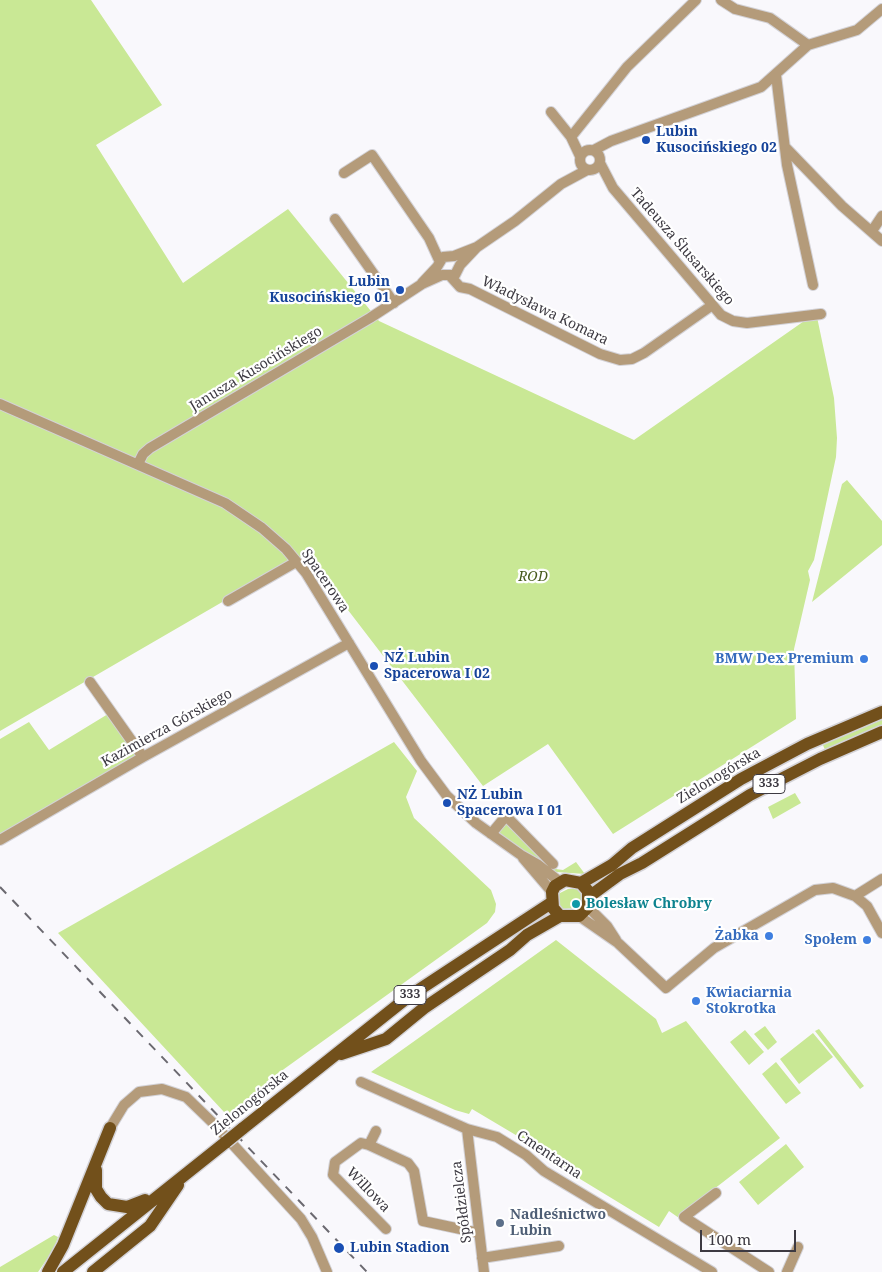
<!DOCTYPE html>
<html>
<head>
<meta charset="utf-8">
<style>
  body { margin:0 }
  #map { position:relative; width:882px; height:1272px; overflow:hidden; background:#f9f8fc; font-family:"Noto Serif",serif }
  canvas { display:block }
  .scale { position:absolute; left:700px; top:1230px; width:96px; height:22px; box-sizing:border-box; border:2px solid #3d3a42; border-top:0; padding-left:6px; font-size:15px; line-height:18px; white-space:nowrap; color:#3d3a42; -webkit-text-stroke:4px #fff; paint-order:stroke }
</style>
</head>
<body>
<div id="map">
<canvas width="882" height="1272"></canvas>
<div class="scale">100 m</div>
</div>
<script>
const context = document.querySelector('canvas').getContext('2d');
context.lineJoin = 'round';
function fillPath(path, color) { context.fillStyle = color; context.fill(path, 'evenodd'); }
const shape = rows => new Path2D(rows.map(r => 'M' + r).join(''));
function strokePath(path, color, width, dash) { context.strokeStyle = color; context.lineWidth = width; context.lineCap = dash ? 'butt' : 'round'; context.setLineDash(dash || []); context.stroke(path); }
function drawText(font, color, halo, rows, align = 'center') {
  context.font = font + ' "Noto Serif",serif'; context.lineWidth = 4.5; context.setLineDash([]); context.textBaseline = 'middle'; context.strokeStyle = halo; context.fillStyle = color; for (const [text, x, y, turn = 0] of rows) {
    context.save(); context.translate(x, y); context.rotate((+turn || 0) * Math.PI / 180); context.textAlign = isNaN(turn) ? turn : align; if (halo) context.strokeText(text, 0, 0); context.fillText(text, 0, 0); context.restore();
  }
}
const green = shape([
  [0,0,91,0,162,105,96,145,183,283,288,209,379,321,634,440,807,319,817,317,834,398,837,438,836,457,814,560,808,571,810,580,794,649,796,719,613,834,548,744,483,786,305,554,0,731],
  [847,480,882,521,882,545,812,602,842,484],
  [108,714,138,756,0,837,0,739,29,722,49,750],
  [882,718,882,729,826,752,822,743],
  [394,742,417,771,406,797,414,818,491,890,496,904,495,912,487,923,266,1082,273,1088,232,1118,226,1111,224,1112,58,933],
  [795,793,801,803,773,819,768,807],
  [506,822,556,869,563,870,576,862,585,874,556,872,500,835,499,830],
  [568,889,581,889,584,903,579,908,560,909,559,908,558,894],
  [556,940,656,1019,662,1033,686,1021,780,1138,683,1213,679,1218,669,1211,659,1227,539,1154,541,1150,472,1109,469,1114,455,1110,371,1072],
  [765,1026,777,1042,768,1050,754,1034],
  [819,1029,864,1086,860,1089,815,1031],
  [745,1030,764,1052,749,1065,730,1042],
  [813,1033,833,1057,799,1084,780,1059],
  [776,1062,801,1093,786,1104,762,1074],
  [786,1144,804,1167,758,1205,739,1182],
  [54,1235,58,1237,54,1249,38,1272,0,1272,0,1267]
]);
const minor = shape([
  [721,0,735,9,770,18,808,45],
  [776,75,787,165,813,285],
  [551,112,571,137,580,156],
  [571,137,627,67,696,0],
  [785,147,842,206,882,241],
  '580 160a10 10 0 1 1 20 0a10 10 0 1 1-20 0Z',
  [594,150,611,141,761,87,808,45,857,30,882,9],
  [600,163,613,188,721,315,733,321,747,323,821,314],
  [344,173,372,155,429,238,439,260],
  [335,219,394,303],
  [872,231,882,216],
  [451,277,460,287,470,289,600,354,620,360,632,359,644,353,711,306],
  [422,283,437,267,443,257,454,256,477,247,515,221,561,184,587,170],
  [0,404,225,503,262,528,286,549,306,573,421,761,447,796,476,823,521,855,537,864,560,882],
  [138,464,143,454,150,448,370,318,422,284,442,275,455,275,460,265,477,247],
  [228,601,296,562],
  [90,682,143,757],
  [491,834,506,816,553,864],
  [0,840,143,757,349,643],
  [523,858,552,892],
  [855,896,882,879],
  [588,907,607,926,616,940],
  [579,916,618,943,666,988,714,948,815,890,833,888,855,896,867,906,882,933],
  [361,1082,467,1129,497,1137,526,1155,544,1171,712,1272],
  [110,1128,124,1105,139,1092,162,1089,186,1097,215,1125,301,1219,312,1237,327,1272],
  [467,1129,484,1272],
  [369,1145,376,1131],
  [716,1193,684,1217,769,1272],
  [386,1229,333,1175,335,1162,361,1143,369,1145,408,1163,414,1171,423,1221,479,1233],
  [482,1258,559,1246],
  [787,1272,798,1247]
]);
const major = shape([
  [565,880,581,883,588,891,588,907,579,916,560,916,553,908,552,892,555,886,565,880],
  [581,883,612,865,632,848,741,779,807,744,882,712],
  [590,896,620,874,642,863,750,795,820,759,882,732],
  [341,1054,386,1039,424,1008,510,950,527,935,560,916],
  [242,1129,408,997,551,903],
  [96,1170,96,1189,101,1197,108,1204,127,1207,145,1200],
  [48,1272,63,1245,110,1128],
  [63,1272,226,1142],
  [93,1272,150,1226,178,1185]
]);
const rail = shape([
  [0,887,367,1272]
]);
const majorBridge = shape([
  [226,1142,242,1129]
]);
const markers = [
  [646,140,5,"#1a4fb4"],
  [400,290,5,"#1a4fb4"],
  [864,659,5,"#3f7fe0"],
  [374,666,5,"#1a4fb4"],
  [447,803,5,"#1a4fb4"],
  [576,904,5,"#0f9aa8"],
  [769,936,5,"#3f7fe0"],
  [867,940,5,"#3f7fe0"],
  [696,1001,5,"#3f7fe0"],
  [500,1223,5,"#5c6f8a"],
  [339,1248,6,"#1a4fb4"]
];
const shields = [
  [769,784,32],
  [410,995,32]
];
const shieldNames = [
  ["333",769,784],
  ["333",410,995]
];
const transitNames = [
  ["Lubin",656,132],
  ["Kusocińskiego 02",656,148],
  ["Lubin",390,282,"right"],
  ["Kusocińskiego 01",390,298,"right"],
  ["NŻ Lubin",384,658],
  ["Spacerowa I 02",384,674],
  ["NŻ Lubin",457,795],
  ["Spacerowa I 01",457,811],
  ["Lubin Stadion",350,1248]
];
const streetNames = [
  ["Tadeusza Ślusarskiego",682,247,49],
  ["Władysława Komara",545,311,26],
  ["Janusza Kusocińskiego",256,369,-31],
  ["Spacerowa",325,581,56],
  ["Kazimierza Górskiego",167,728,-29],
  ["Zielonogórska",719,776,-31],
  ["Zielonogórska",250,1103,-39],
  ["Cmentarna",549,1155,34],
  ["Willowa",368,1190,46],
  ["Spółdzielcza",462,1202,-97]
];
const parkNames = [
  ["ROD",533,577]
];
const shopNames = [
  ["BMW Dex Premium",854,659],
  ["Żabka",759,936],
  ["Społem",857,940],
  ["Kwiaciarnia",706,993,"left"],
  ["Stokrotka",706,1009,"left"]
];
const cultureNames = [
  ["Bolesław Chrobry",586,904]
];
const serviceNames = [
  ["Nadleśnictwo",510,1215],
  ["Lubin",510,1231]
];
fillPath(green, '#c9e895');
strokePath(minor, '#d3d2d7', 12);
strokePath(major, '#d3d2d7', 15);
strokePath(minor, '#b49b7a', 10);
strokePath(major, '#72501b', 12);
strokePath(rail, '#6b6970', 2, [9, 9]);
strokePath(majorBridge, '#d3d2d7', 15, []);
strokePath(majorBridge, '#72501b', 12);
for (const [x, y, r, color] of markers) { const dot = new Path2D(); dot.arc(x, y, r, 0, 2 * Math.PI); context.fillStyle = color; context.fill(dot); strokePath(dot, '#fff', 2); }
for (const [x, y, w] of shields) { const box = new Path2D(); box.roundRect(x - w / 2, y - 9.5, w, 19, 4); context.fillStyle = '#fff'; context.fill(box); strokePath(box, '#3d3a42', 1); }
drawText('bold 12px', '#3d3a42', null, shieldNames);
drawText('bold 14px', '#164399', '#fff', transitNames, 'left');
drawText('14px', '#3d3a42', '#fff', streetNames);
drawText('italic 14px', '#475b1d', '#fff', parkNames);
drawText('bold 14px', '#366cbe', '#fff', shopNames, 'right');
drawText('bold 14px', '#0d838f', '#fff', cultureNames, 'left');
drawText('bold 14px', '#4e5e75', '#fff', serviceNames, 'left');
</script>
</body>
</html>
